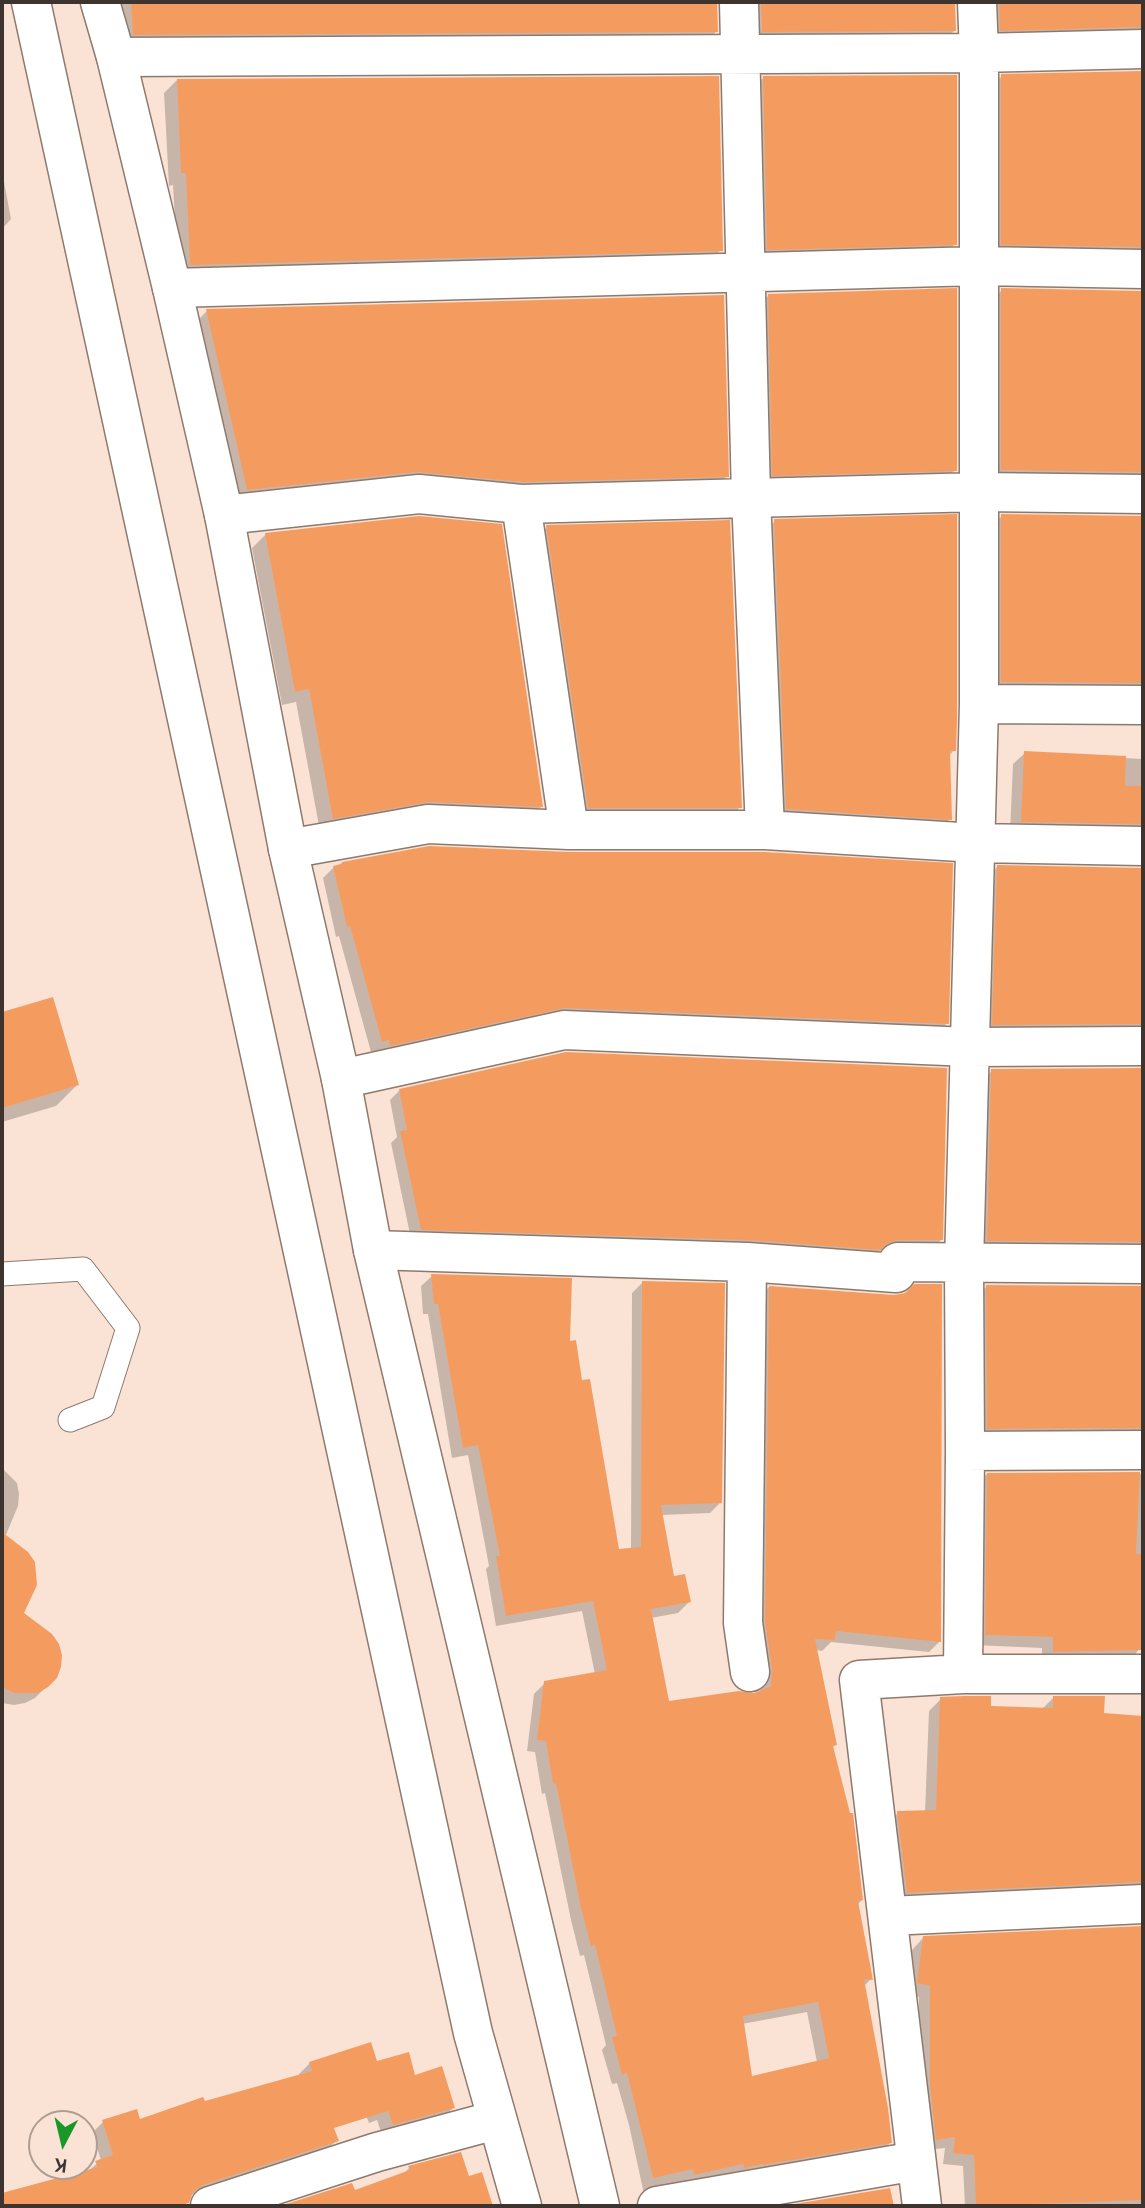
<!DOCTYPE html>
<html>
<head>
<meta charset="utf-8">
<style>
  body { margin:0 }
  #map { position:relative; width:1145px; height:2208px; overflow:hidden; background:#fae3d5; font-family:Overpass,sans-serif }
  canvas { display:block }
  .frame { position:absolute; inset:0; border:4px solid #3d342f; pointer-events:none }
  .north { position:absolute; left:28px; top:2110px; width:70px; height:70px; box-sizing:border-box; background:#fae3d5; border:2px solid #ae9d93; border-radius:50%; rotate:187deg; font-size:19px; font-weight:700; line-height:28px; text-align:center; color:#3d342f }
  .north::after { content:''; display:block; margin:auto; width:24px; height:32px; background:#19972a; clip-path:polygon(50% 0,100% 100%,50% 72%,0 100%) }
</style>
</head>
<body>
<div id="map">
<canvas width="1145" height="2208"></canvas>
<div class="frame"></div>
<div class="north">K</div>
</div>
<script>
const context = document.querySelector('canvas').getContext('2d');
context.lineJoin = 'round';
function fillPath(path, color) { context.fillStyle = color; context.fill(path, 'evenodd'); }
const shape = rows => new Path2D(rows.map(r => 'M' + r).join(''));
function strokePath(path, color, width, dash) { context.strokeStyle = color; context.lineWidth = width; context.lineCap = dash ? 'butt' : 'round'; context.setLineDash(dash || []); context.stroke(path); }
const shadow = shape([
  [119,2,716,2,716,32,704,43,122,46],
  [746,2,954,2,954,31,943,42,751,43],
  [984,2,1143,2,1143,42,989,41],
  [1143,73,1143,262,990,255,990,88,1002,76],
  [763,78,955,244,944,255,756,260,752,89],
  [177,80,721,250,708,263,178,277,173,185,169,186,164,93],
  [2,171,11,219,2,229],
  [1002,290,1143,293,1143,487,990,481,990,302],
  [769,295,955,470,943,482,761,487,756,308],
  [207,311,727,476,715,488,235,501,195,323],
  [1002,516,1143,518,1143,698,990,693,990,527],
  [775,521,954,750,949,756,950,819,939,830,776,820,764,532],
  [547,527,740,807,730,818,578,818,536,538],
  [266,534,542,806,528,820,320,831,296,702,282,705,252,548],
  [1025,753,1143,759,1143,839,1010,833,1013,764],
  [342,863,947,1023,936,1035,379,1056,378,1050,371,1052,339,936,336,937,323,878,334,867],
  [997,867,1143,870,1143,1039,981,1036,986,879],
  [52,1000,77,1085,56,1106,2,1122,2,1014],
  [1143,1070,1143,1257,976,1252,980,1082,992,1071],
  [400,1090,941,1240,931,1250,886,1249,876,1252,868,1259,411,1239,391,1143,397,1137,390,1100],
  [432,1276,569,1343,580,1382,617,1550,631,1549,632,1293,643,1282,721,1502,710,1513,661,1515,672,1578,689,1602,678,1613,651,1618,667,1703,754,1695,761,1692,758,1298,769,1287,940,1641,929,1652,831,1642,822,1651,816,1650,836,1744,832,1748,862,1900,857,1905,871,1979,863,1987,891,2142,880,2153,644,2194,629,2125,617,2083,612,2084,602,2050,606,2045,584,1955,580,1956,571,1920,545,1793,542,1794,535,1752,527,1751,534,1694,545,1683,595,1674,582,1611,496,1626,486,1569,489,1566,468,1455,452,1458,428,1314,423,1314,421,1286],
  [807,2012,817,2062,751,2078,742,2024],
  [987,1286,1143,1288,1143,1443,976,1440,975,1298],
  [2,1468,17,1483,19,1494,18,1506,5,1537,22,1614,47,1686,35,1698,25,1703,14,1705,2,1703],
  [987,1474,1143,1474,1143,1644,1130,1661,1042,1663,1042,1648,974,1645,976,1486],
  [1053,1698,1102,1714,1143,1717,1143,1898,895,1904,886,1824,898,1813,925,1812,929,1711,941,1699,989,1708,1042,1709],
  [1143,1928,1143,2206,965,2206,963,2166,943,2164,945,2148,925,2150,919,2098,919,1997,907,1994,912,1950,923,1938],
  [310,2063,376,2063,414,2077,453,2108,442,2119,382,2135,377,2120,369,2123,365,2113,329,2124,335,2142,324,2152,191,2195,183,2206,2,2206,3,2201,86,2173,101,2160,92,2133,103,2122,139,2121,300,2076,299,2074],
  [409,2168,468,2179,480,2174,492,2206,414,2206,403,2174,400,2177,411,2206,398,2206,391,2186],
  [889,2190,893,2206,794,2206]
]);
const building = shape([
  [131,2,717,2,718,32,133,35],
  [761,2,955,2,956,31,762,32],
  [999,2,1143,2,1143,27,1000,31],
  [1143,71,1143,247,1001,245,1001,74],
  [957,75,957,245,767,250,763,76],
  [719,76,723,251,190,265,186,173,181,173,177,79],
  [957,288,957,471,772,476,768,294],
  [1001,288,1142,291,1143,472,1001,470],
  [724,295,729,477,522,482,417,472,247,490,206,309],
  [957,514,957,720,956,751,950,751,952,820,786,809,774,519],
  [1001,514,1143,516,1143,683,1001,682],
  [419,516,502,524,543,807,429,802,333,819,309,689,295,692,265,533],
  [730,520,742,808,588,808,546,525],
  [1024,751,1126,756,1125,786,1143,786,1143,824,1021,822],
  [429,846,569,852,764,852,953,863,949,1024,565,1008,390,1046,389,1040,382,1042,350,926,347,927,333,866,342,864,342,862],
  [997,865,1143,868,1143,1024,992,1025],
  [53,997,79,1085,2,1108,2,1012],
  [566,1052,947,1068,943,1240,898,1240,888,1243,880,1250,749,1240,421,1230,400,1131,407,1130,399,1089],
  [1142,1068,1143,1242,987,1241,991,1069],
  [431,1274,572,1278,570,1341,576,1340,582,1380,590,1379,619,1549,641,1547,642,1281,725,1283,722,1503,661,1505,674,1576,685,1574,691,1602,651,1609,669,1701,739,1691,754,1693,771,1686,772,1669,765,1622,769,1286,894,1295,905,1293,914,1284,942,1284,941,1642,836,1631,835,1640,815,1639,837,1745,833,1746,850,1813,853,1813,863,1900,858,1901,873,1980,864,1979,888,2108,892,2143,763,2165,763,2164,744,2168,743,2164,694,2175,693,2169,653,2178,627,2073,622,2075,612,2037,617,2036,595,1945,591,1946,581,1908,556,1783,553,1784,546,1741,537,1740,544,1681,607,1670,593,1601,506,1616,496,1556,500,1556,478,1445,463,1448,438,1304,434,1304],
  [818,2002,829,2058,752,2076,743,2016],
  [986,1285,1143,1286,1143,1428,987,1429],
  [1140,1472,1136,1554,1143,1554,1143,1650,1053,1652,1053,1637,985,1635,987,1473],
  [2,1532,28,1552,35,1562,37,1585,24,1613,52,1634,59,1644,62,1655,61,1667,57,1678,48,1687,38,1693,14,1693,2,1687],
  [964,1696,991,1696,991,1706,1053,1708,1053,1696,1105,1696,1104,1713,1143,1716,1143,1882,907,1893,897,1811,936,1810,940,1697],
  [1143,1926,1143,2200,976,2206,974,2155,953,2153,955,2137,936,2140,930,2085,930,1986,917,1983,923,1936],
  [371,2042,377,2061,409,2052,415,2075,442,2066,455,2108,393,2125,388,2111,334,2128,339,2141,203,2185,193,2192,189,2203,177,2206,2,2206,2,2193,98,2167,95,2161,113,2155,102,2120,137,2109,140,2119,203,2097,205,2101,312,2071,309,2062],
  [461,2152,469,2176,482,2172,493,2206,280,2206,352,2183,355,2190,410,2170,408,2166],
  [890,2188,894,2206,783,2206]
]);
const service = shape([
  [2,1274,83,1269,128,1328,103,1407,70,1420]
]);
const minor = shape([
  [739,2,751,497,765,830],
  [116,57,979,53,1143,49],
  [172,288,979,266,1143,269],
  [521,504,569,830],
  [224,515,419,494,521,504,980,492,1143,494],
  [979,704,1143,705],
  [288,849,428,824,569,830,765,830,976,843,1143,846],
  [341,1079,564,1030,970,1047,1143,1046],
  [373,1250,747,1262,896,1273,898,1262,1143,1264],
  [747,1262,743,1623,750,1672],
  [965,1451,1143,1450],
  [963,1674,1143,1674],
  [889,1916,1143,1904],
  [210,2206,377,2152,496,2120],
  [657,2206,916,2161],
  [922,2206,859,1680,963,1674,965,1451,964,1264,979,704,979,53,977,2]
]);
const tertiary = shape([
  [31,2,473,2033,522,2206],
  [100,2,116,57,172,288,224,515,288,849,341,1079,373,1250,600,2206]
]);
fillPath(shadow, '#0003');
fillPath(building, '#f49c60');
strokePath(service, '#8e796d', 25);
strokePath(minor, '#8e796d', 41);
strokePath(tertiary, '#8e796d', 41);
strokePath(service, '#fff', 23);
strokePath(minor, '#fff', 38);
strokePath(tertiary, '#fff', 38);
</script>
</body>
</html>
